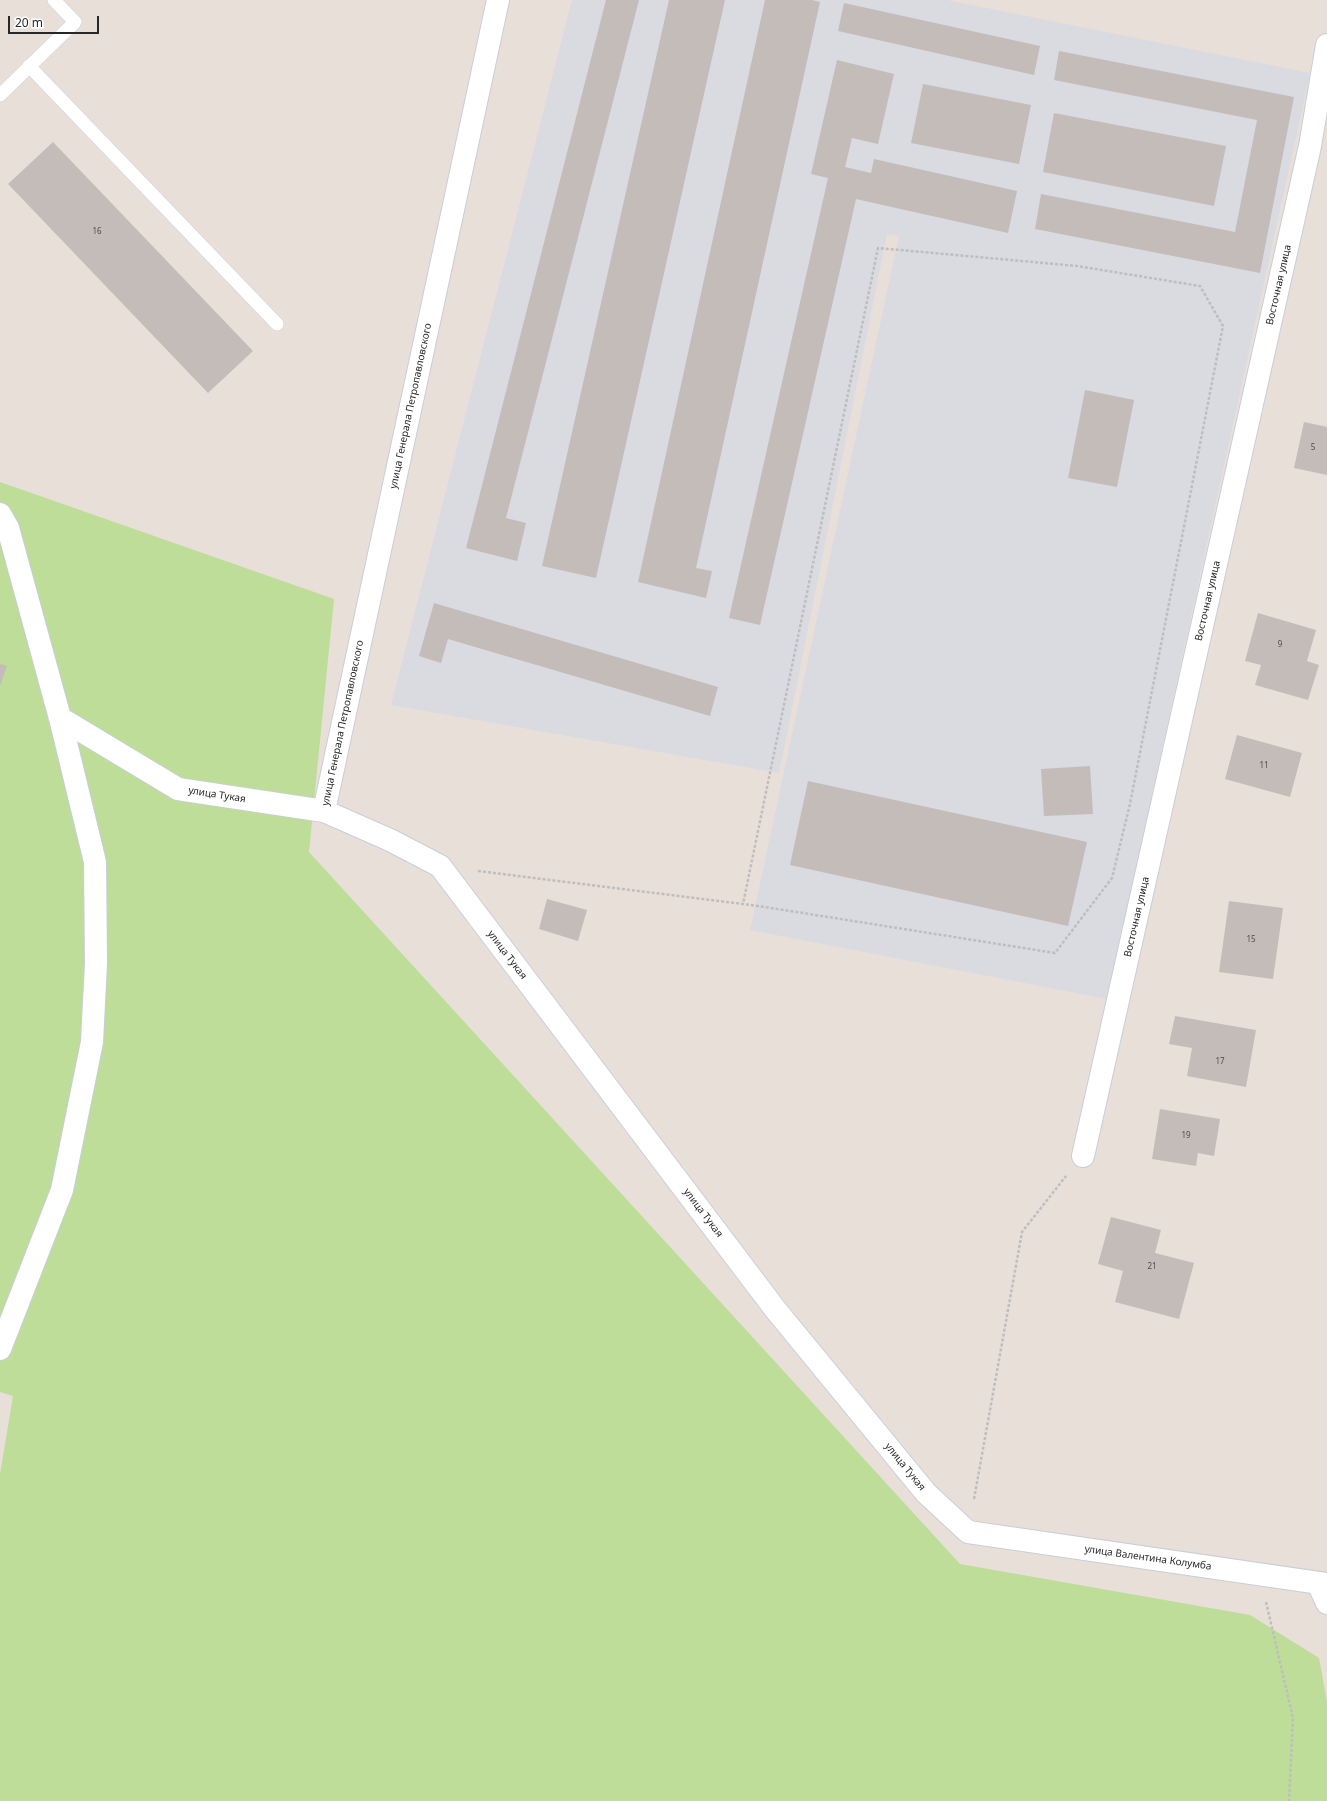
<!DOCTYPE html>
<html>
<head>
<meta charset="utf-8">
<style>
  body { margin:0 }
  #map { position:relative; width:1327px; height:1801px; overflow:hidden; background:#e9dfd9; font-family:"Noto Sans",sans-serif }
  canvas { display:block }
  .scale { position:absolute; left:8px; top:16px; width:91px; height:18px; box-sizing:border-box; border:2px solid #272727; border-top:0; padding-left:5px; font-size:12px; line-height:14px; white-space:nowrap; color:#272727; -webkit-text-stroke:3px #fff; paint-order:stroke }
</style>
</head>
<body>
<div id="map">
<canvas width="1327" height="1801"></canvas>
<div class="scale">20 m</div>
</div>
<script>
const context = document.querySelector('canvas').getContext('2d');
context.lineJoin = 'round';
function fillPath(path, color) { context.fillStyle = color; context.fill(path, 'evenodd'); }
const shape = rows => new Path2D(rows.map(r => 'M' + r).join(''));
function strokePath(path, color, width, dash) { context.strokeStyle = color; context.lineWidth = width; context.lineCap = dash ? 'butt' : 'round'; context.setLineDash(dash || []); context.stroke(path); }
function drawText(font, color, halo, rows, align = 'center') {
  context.font = font + ' "Noto Sans",sans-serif'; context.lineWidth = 4; context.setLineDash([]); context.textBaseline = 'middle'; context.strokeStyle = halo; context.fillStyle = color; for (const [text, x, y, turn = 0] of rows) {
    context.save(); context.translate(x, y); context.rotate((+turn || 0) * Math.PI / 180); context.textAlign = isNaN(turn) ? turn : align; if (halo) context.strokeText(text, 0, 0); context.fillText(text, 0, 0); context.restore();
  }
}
const industrial = shape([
  [572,0,947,0,1310,73,1107,999,750,930,899,236,887,234,779,773,391,705]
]);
const green = shape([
  [0,482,334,599,309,852,960,1564,1250,1615,1319,1658,1327,1702,1327,1801,0,1801,0,1474,13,1396,0,1392]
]);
const building = shape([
  [606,0,639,0,506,518,526,523,517,561,466,548],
  [669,0,725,0,596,578,542,566],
  [765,0,812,0,820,2,696,568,712,571,706,598,638,582],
  [844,3,1040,46,1034,75,838,31],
  [1059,51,1294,97,1260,273,1035,229,1041,194,1235,232,1257,120,1054,80],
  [837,60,894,74,878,144,852,138,845,167,871,173,874,159,1017,191,1008,233,856,199,760,625,729,618,828,178,811,174],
  [923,84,1031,105,1019,164,911,143],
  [1054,113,1226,146,1214,206,1043,172],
  [53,142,253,351,208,393,8,184],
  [1085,390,1134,400,1117,487,1068,478],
  [1304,422,1327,427,1327,475,1294,468],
  [434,603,718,687,710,716,448,639,441,663,419,656],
  [1258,613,1316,630,1307,661,1319,665,1308,700,1255,685,1261,665,1245,661],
  [0,664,7,666,0,686],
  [1237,735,1302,753,1290,797,1225,779],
  [1090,766,1093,814,1044,816,1041,769],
  [808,781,1087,842,1068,926,790,865],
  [547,899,587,910,578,941,539,929],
  [1229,901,1283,908,1273,979,1219,972],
  [1175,1016,1256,1030,1246,1087,1187,1076,1192,1048,1169,1044],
  [1160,1109,1220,1119,1214,1156,1198,1153,1196,1166,1152,1159],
  [1111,1217,1161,1230,1155,1253,1194,1263,1179,1319,1115,1302,1123,1271,1098,1264]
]);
const path = shape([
  [478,871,743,904,765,907,1055,953,1112,878,1130,804,1223,326,1200,286,1077,266,878,248,743,904],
  [974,1499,1022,1232,1066,1176],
  [1266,1602,1293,1718,1289,1801]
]);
const lane = shape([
  [29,66,277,324],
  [0,95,75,22,54,0]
]);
const street = shape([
  [0,514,8,528,60,718,178,789,324,811,390,840,440,866,775,1309,926,1493,968,1532,1327,1584],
  [324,811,498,0],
  [1083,1156,1310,146,1327,45],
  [0,1349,62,1190,92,1042,96,963,95,862,60,718],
  [1318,1583,1327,1603]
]);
const numberNames = [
  ["16",97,232],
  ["5",1313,448],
  ["9",1280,645],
  ["11",1264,766],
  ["15",1251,940],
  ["17",1220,1062],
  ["19",1186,1136],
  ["21",1152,1267]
];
const streetNames = [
  ["Восточная улица",1279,285,-77],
  ["улица Генерала Петропавловского",411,406,-78],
  ["Восточная улица",1208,601,-77],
  ["улица Генерала Петропавловского",343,723,-78],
  ["улица Тукая",217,795,9],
  ["Восточная улица",1137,917,-77],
  ["улица Тукая",507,955,53],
  ["улица Тукая",703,1213,53],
  ["улица Тукая",905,1467,51],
  ["улица Валентина Колумба",1148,1558,8]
];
fillPath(industrial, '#dadae1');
fillPath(green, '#bddd98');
fillPath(building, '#c4bcb9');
strokePath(lane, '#c8ced8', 14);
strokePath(street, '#c8ced8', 24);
strokePath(path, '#bebebe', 2.5, [3, 2]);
strokePath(lane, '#fff', 13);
strokePath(street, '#fff', 22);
drawText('8px', '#4e4c4c', null, numberNames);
drawText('10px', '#272727', '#fff', streetNames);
</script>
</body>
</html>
